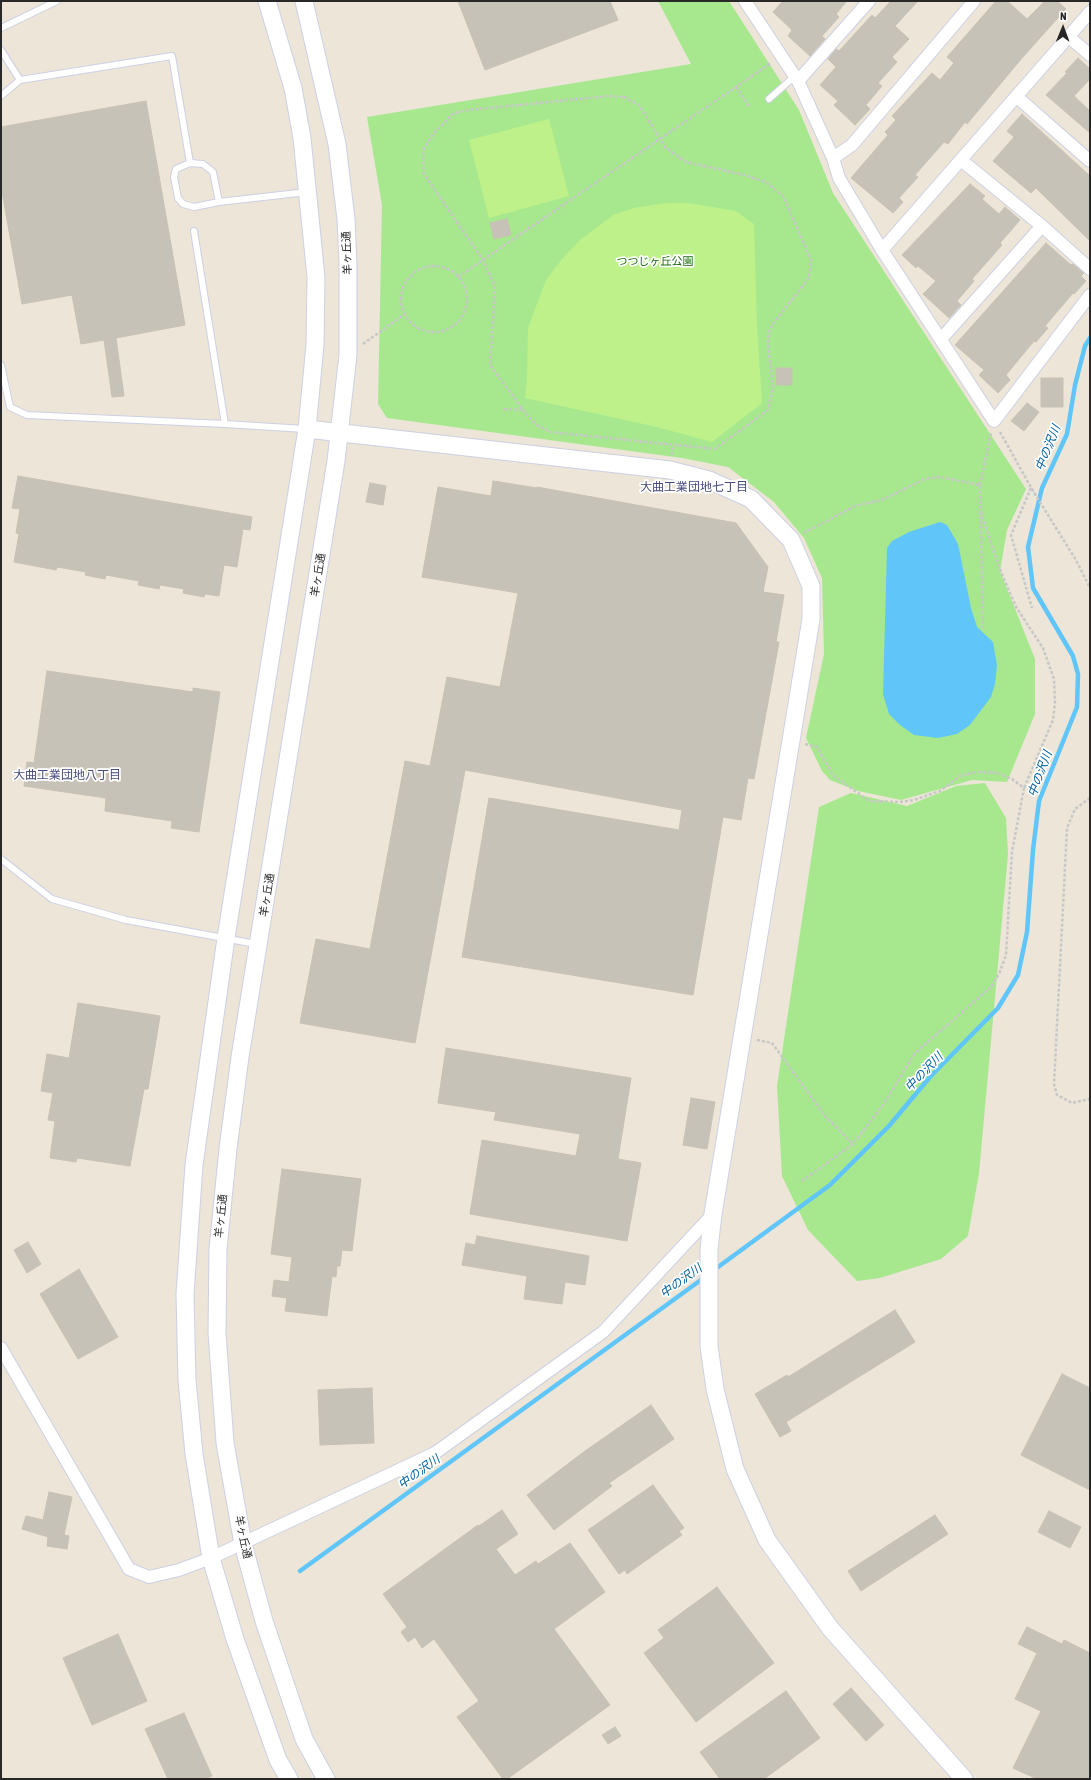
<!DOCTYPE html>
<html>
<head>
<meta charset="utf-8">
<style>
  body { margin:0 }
  #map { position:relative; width:1091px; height:1780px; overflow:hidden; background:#ece5d8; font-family:"Asap Condensed",sans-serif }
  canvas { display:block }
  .frame { position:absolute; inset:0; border:2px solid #282828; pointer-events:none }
  .north { position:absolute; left:1043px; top:8px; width:40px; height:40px; -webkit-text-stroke:3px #fff; paint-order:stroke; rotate:1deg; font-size:11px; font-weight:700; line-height:16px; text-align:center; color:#282828 }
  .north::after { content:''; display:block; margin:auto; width:14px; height:18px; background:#282828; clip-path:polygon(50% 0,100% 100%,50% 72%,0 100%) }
</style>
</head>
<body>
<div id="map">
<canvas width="1091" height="1780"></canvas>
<div class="frame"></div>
<div class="north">N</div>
</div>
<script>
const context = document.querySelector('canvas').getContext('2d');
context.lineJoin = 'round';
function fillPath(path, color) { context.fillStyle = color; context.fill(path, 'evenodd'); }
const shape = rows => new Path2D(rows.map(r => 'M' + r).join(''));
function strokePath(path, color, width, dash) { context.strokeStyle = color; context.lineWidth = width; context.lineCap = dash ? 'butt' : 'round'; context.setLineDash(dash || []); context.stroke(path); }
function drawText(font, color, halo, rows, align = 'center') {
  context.font = font + ' "Asap Condensed","Noto Sans JP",sans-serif'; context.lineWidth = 3.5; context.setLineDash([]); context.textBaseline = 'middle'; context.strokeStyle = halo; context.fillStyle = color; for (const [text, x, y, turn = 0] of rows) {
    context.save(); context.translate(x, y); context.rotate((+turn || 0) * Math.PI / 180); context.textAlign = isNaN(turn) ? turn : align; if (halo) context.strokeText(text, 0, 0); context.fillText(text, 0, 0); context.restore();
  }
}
const green = shape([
  [658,1,729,1,799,110,833,193,1026,489,1007,530,1000,571,1035,659,1035,714,1007,782,972,780,901,800,858,791,830,780,822,771,806,738,824,654,822,578,804,538,774,502,728,467,682,458,387,418,378,404,382,205,367,117,691,64],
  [985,783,1006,818,1008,854,979,1173,968,1236,941,1259,880,1278,857,1281,808,1230,782,1176,777,1086,819,807,851,793,907,806,956,786]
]);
const pitch = shape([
  [549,119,569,196,489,218,469,140],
  [665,203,688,203,736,211,754,224,757,326,762,403,712,442,657,427,525,398,527,380,528,328,546,280,562,259,579,241,613,215,634,208]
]);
const water = shape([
  [940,522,947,525,958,544,971,608,977,627,993,642,997,665,995,684,991,697,970,725,957,734,938,738,914,735,900,725,889,714,883,694,887,548,892,541,909,532]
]);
const stream = shape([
  [714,1270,830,1185,889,1126,930,1077,998,1008,1018,975,1027,932,1033,850,1039,801,1077,707,1078,674,1073,656,1033,588,1028,547,1042,488,1067,434,1075,385,1085,346,1090,338],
  [300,1571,705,1277]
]);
const building = shape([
  [458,1,610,1,618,20,485,70,458,1],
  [783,1,847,1,836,14,839,17,822,36,825,39,810,56,788,36,792,30,773,12,783,1],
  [891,1,918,1,895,26,909,39,892,57,897,62,878,83,882,86,866,105,870,109,855,125,834,105,838,101,820,85,836,67,828,59,836,49,839,51,872,15,875,18,891,1],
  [996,1,1007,1,1027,19,1045,1,1057,1,1066,9,1022,58,967,124,965,122,948,144,944,142,915,175,918,177,899,198,903,202,893,213,851,178,888,135,885,132,896,120,892,116,932,73,940,80,954,63,947,57,996,1],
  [1078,58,1090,69,1090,79,1074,96,1090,111,1090,133,1046,95,1067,73,1065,72,1078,58],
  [146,101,185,325,116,338,124,396,112,397,104,340,81,344,72,295,22,304,1,186,1,127,146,101],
  [1022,114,1090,176,1090,241,1036,188,1031,193,993,161,1014,137,1007,131,1022,114],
  [970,184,985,196,982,199,999,214,1005,207,1020,220,1000,243,1002,245,972,279,974,281,957,301,961,305,949,318,923,294,936,281,918,266,916,268,902,255,970,184],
  [507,219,511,235,494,239,490,223,507,219],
  [1046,243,1071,265,1073,264,1084,273,1081,276,1086,281,1074,294,1073,293,1045,326,1048,328,1036,342,1034,341,1006,375,1010,380,998,393,979,375,984,370,955,345,1046,243],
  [776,368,792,368,792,385,777,385,776,368],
  [1041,378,1063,378,1063,407,1041,407,1041,378],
  [1027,403,1039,412,1024,431,1011,421,1027,403],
  [18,476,252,517,250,530,243,529,237,567,224,565,219,596,205,594,204,597,183,593,184,589,160,585,159,589,138,585,139,581,106,575,105,579,85,575,86,572,57,567,56,570,14,562,19,534,16,533,20,509,12,508,18,476],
  [493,481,537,488,537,487,736,523,768,567,763,592,784,595,776,642,779,642,754,779,748,778,741,820,723,817,693,995,462,957,489,798,679,830,682,810,465,770,415,1043,300,1023,316,939,370,949,405,761,430,766,447,677,500,687,518,593,422,577,438,487,491,496,493,481],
  [370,483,386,486,383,505,366,502,370,483],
  [47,671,193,692,193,688,220,692,199,832,171,828,172,821,105,811,106,798,24,786,27,762,34,763,47,671],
  [78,1003,160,1016,148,1089,144,1089,130,1166,77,1158,76,1162,50,1158,55,1121,48,1120,53,1093,41,1091,47,1054,69,1058,78,1003],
  [446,1048,631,1078,618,1159,641,1163,627,1241,470,1214,482,1140,576,1156,580,1134,494,1120,496,1112,438,1103,446,1048],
  [691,1098,715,1102,707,1149,683,1145,691,1098],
  [282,1169,361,1179,352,1251,342,1250,340,1266,337,1266,336,1277,332,1276,327,1316,285,1311,287,1298,272,1296,274,1280,289,1282,292,1257,271,1254,282,1169],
  [477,1236,589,1256,585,1285,565,1282,562,1304,524,1299,527,1276,462,1265,466,1243,475,1245,477,1236],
  [28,1242,41,1264,27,1273,14,1250,28,1242],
  [79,1269,118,1337,78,1359,40,1294,79,1269],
  [895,1310,915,1342,786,1422,791,1431,780,1437,755,1394,787,1375,788,1377,895,1310],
  [1062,1374,1090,1388,1090,1490,1021,1455,1062,1374],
  [372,1388,374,1443,320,1445,318,1390,372,1388],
  [651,1405,674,1439,609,1483,612,1486,554,1530,527,1495,585,1451,651,1405],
  [653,1485,684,1528,679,1531,682,1535,627,1574,625,1570,619,1574,588,1530,653,1485],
  [49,1492,72,1497,64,1535,69,1536,67,1549,47,1546,48,1537,22,1529,26,1516,43,1520,49,1492],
  [502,1510,518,1534,496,1549,515,1575,536,1561,538,1564,570,1543,605,1592,554,1629,610,1705,507,1779,503,1779,457,1717,479,1701,434,1639,422,1648,415,1637,408,1642,401,1632,407,1627,383,1594,478,1525,479,1526,502,1510],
  [1049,1511,1081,1527,1070,1548,1038,1532,1049,1511],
  [935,1515,948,1534,861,1591,848,1571,935,1515],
  [717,1587,774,1663,696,1722,644,1653,664,1638,658,1630,717,1587],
  [1027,1627,1062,1644,1064,1640,1090,1653,1090,1779,1037,1779,1013,1768,1041,1711,1015,1699,1037,1653,1018,1644,1027,1627],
  [118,1634,147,1701,92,1725,63,1658,118,1634],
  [851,1688,884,1725,866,1741,833,1704,851,1688],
  [786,1691,820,1738,764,1779,720,1779,700,1752,786,1691],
  [184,1713,212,1776,205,1779,168,1779,145,1729,184,1713],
  [615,1727,621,1736,608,1744,602,1735,615,1727]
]);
const path = shape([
  [736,87,749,106],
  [609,96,624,97,639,105,666,148,686,162,744,175,766,182,783,196,811,260,809,278,772,325,769,333,768,344,773,387,768,410,715,449,551,432,538,426,527,415,490,365,495,287,483,260,424,174,423,150,433,134,454,113,469,110,609,96],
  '401 299a33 33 0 1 1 66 0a33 33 0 1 1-66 0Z',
  [458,277,771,63],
  [363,344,405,314],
  [504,409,523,410],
  [1000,432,1033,491,1076,560,1090,588],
  [672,455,673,446],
  [980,485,991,433],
  [1031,488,1011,535,1032,608],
  [981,512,999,567,1016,607,1043,648,1054,679,1055,703,1053,720,1024,788],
  [804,533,855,506,882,500,925,479,940,477,980,485,983,631],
  [1090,798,1075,809,1067,828,1054,1084,1057,1095,1072,1103,1090,1099],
  [757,1040,772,1043,825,1116,853,1144],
  [802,1181,853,1144,883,1105,915,1053,991,987,999,974,1006,955,1012,852,1024,788,1012,779,997,773,977,772,960,776,940,791,914,800,900,802,869,801,833,775,817,747,805,744]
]);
const lane = shape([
  [1,28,57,1],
  [1,50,20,80],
  [1,96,20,80,172,56,190,163],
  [769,99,795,76],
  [219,202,213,172,203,164,190,163,176,169,174,177,178,198,183,204,194,207,219,202,307,192],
  [194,231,225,424],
  [1,365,10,407,27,415,225,424,305,429],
  [1,859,52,899,126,920,256,944]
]);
const street = shape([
  [745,1,798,81,833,158,839,178,882,250,994,421,1090,295],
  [1069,37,1090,55],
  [798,81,869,1],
  [1017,97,1090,161],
  [833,158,852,145,974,1],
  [961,160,1042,226,1090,269],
  [882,250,1090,12],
  [941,339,1042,226],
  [1,1348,129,1569,149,1577,179,1570,211,1558,435,1453,603,1332,713,1214]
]);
const secondary = shape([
  [267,1,293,88,302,138,316,277,315,345,307,429,226,938,194,1165,185,1294,187,1380,194,1454,211,1558,235,1639,278,1760,289,1779],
  [304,1,337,144,346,219,348,264,348,355,336,461,240,1057,228,1149,218,1249,217,1333,225,1443,243,1544,264,1621,304,1739,326,1779],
  [307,429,670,470,709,480,751,499,791,540,811,586,811,619,713,1214,709,1249,709,1346,715,1389,735,1469,767,1540,830,1628,964,1779]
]);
const streetNames = [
  ["羊ヶ丘通",347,253,-92],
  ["羊ヶ丘通",318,575,-81],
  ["羊ヶ丘通",267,895,-81],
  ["羊ヶ丘通",221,1216,-84],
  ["羊ヶ丘通",243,1537,78]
];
const parkNames = [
  ["つつじヶ丘公園",655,262]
];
const waterNames = [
  ["中の沢川",1048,448,-68],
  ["中の沢川",1040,774,-70],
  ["中の沢川",924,1072,-46],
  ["中の沢川",681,1281,-36],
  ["中の沢川",419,1472,-36]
];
const neighbourhoodNames = [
  ["大曲工業団地七丁目",694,487],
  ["大曲工業団地八丁目",67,775]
];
fillPath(green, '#a7e88f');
fillPath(pitch, '#bef189');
fillPath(water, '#60c6f9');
strokePath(stream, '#60c6f9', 4.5);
fillPath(building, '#c7c2b8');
strokePath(building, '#c7c1b2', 1);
strokePath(lane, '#cdd0e3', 8);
strokePath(street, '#cdd0e3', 14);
strokePath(secondary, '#cdd0e3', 19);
strokePath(path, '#c7c7c7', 2.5, [3, 2]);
strokePath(lane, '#fff', 6);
strokePath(street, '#fff', 12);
strokePath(secondary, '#fff', 17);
drawText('11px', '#282828', '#fff', streetNames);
drawText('11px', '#1f6a13', '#fff', parkNames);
drawText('italic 12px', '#0161a3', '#fff', waterNames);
drawText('12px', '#454b7c', '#fff', neighbourhoodNames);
</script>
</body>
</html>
